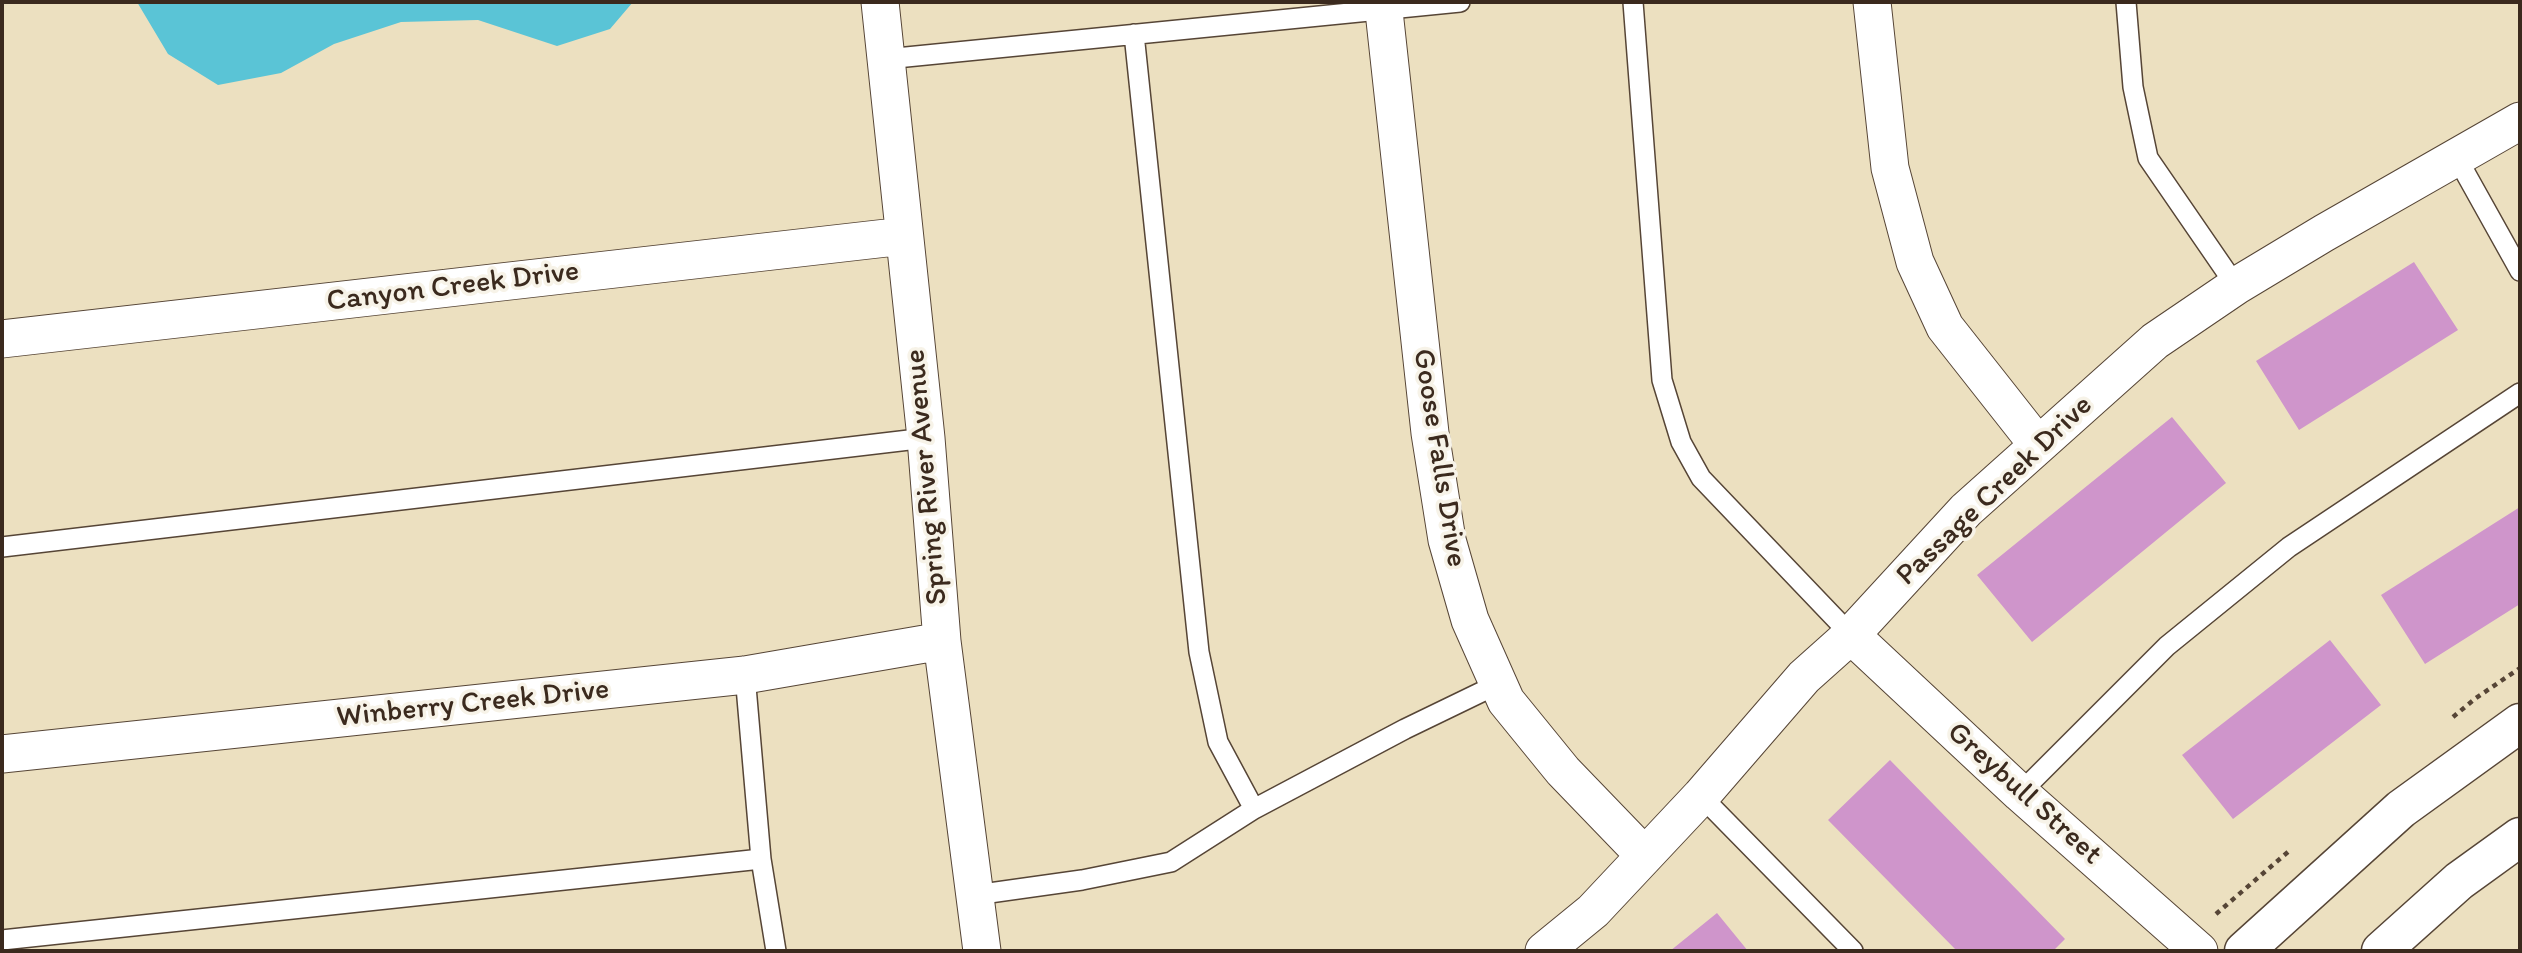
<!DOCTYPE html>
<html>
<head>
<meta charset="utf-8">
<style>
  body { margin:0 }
  #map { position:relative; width:2522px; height:953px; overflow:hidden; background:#ece0c0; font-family:Itim,sans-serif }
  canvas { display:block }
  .frame { position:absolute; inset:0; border:4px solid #3b2a1e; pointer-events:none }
</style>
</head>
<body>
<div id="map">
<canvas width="2522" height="953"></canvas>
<div class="frame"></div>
</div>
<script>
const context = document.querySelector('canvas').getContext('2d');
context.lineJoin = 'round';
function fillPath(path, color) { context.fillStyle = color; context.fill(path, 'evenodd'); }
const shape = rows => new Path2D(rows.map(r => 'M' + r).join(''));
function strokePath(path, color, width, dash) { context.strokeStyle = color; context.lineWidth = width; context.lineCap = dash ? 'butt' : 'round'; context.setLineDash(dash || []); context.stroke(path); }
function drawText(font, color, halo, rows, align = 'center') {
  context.font = font + ' Itim,sans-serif'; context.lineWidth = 7; context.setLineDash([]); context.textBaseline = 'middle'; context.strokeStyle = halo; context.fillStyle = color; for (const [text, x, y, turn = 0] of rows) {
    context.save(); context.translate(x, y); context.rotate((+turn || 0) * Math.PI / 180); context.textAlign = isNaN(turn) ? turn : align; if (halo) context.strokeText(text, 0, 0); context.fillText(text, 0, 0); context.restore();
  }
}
const water = shape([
  [137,2,633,2,610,29,557,46,478,20,401,22,334,44,281,73,218,85,168,54]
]);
const building = shape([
  [2414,262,2458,330,2299,430,2256,361],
  [2172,417,2226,483,2032,642,1977,575],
  [2520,507,2520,604,2425,664,2381,595],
  [2330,640,2381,705,2233,819,2182,755],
  [1890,760,2065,939,2053,951,1957,951,1828,820],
  [1717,913,1748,951,1670,951]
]);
const path = shape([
  [2453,717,2476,698,2520,668],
  [2216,914,2289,851]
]);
const service = shape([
  [1633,2,1662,380,1681,442,1701,478,1851,635],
  [2126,2,2133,87,2148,158,2236,286],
  [1134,34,1199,652,1218,742,1254,809],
  [886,59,1460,2],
  [2457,158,2520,271],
  [2,547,926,438],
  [745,675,761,859,776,951],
  [2020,793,2167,646,2289,547,2520,393],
  [1701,796,1853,951],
  [975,895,1082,880,1171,862,1254,809,1405,729,1498,684],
  [2,940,761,859]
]);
const minor = shape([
  [880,2,926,438,942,641,982,951],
  [1383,2,1430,433,1447,540,1470,620,1506,701,1563,771,1644,855],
  [1872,2,1890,168,1915,262,1945,327,2038,445],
  [2,339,904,236],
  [1851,635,2020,793,2199,951],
  [2,754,745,675,942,641],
  [1544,951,1593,911,1701,796,1804,677,1851,635,1966,510,2155,341,2236,286,2324,233,2520,121]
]);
const secondary = shape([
  [2244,951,2401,809,2520,723],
  [2381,951,2459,881,2520,837]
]);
const streetNames = [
  ["Canyon Creek Drive",453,287,-7],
  ["Goose Falls Drive",1439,458,81],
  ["Spring River Avenue",927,477,-95],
  ["Passage Creek Drive",1995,491,-44],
  ["Winberry Creek Drive",473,704,-6],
  ["Greybull Street",2024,794,42]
];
fillPath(water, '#5ac4d6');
fillPath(building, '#cf95cb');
strokePath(service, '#564536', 22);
strokePath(minor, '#564536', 39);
strokePath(secondary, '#564536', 41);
strokePath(path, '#564536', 4.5, [5, 5]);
strokePath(service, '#fff', 19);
strokePath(minor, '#fff', 37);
strokePath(secondary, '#fff', 38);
drawText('30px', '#3b2a1e', '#f7f3e8', streetNames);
</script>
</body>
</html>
